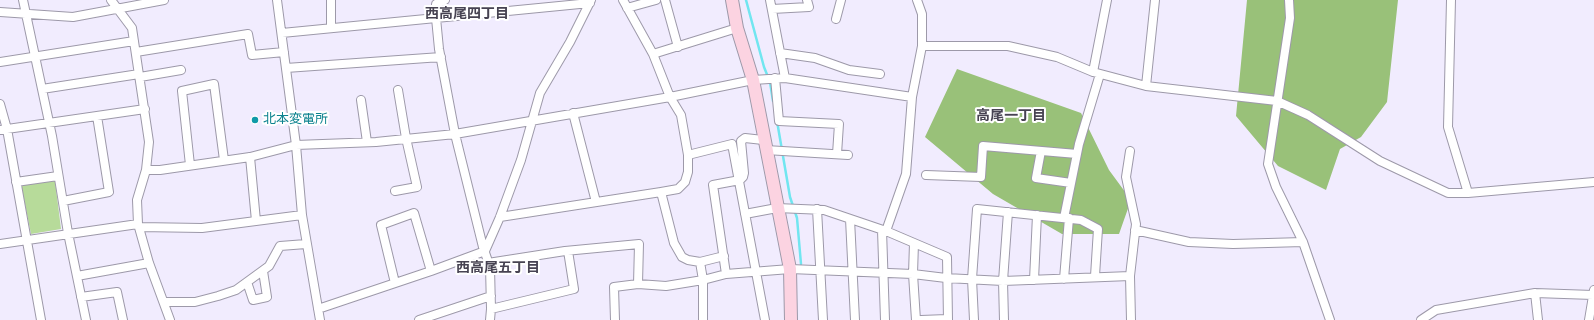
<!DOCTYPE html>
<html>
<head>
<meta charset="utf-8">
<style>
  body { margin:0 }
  canvas { display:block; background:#f1ecfe }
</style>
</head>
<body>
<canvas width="1594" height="320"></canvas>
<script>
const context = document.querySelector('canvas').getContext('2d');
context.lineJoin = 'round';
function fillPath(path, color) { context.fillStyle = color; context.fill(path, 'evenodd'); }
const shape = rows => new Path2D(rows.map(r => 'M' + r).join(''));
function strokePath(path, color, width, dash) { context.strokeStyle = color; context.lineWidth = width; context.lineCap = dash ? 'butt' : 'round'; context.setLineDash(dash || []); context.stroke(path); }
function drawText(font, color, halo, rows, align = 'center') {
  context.font = font + ' Poppins,"Noto Sans JP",sans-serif'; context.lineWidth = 4; context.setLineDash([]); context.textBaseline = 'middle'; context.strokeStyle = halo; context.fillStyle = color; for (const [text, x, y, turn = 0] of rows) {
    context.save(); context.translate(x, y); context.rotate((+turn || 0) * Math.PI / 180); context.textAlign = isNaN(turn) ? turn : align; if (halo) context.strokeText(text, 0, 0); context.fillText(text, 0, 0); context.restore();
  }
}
const green = shape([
  [55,181,61,229,31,234,21,184]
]);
const forest = shape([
  [1247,0,1398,0,1387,102,1361,137,1340,149,1326,190,1278,166,1236,116],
  [957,69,1081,113,1109,170,1131,200,1119,234,1062,234,993,194,925,137]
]);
const stream = shape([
  [746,0,764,67,770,82,773,101],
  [777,121,790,197,797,218,801,264]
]);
const street = shape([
  [23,0,52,136,68,233,86,320],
  [111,0,132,28,149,142,146,170,137,200,138,224,149,263,170,320],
  [277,0,296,145,302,215,320,320],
  [331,0,331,28],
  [445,0,436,4,436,18,590,3],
  [665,0,678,47],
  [770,0,785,78],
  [1289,0,1290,18,1268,164,1276,187,1303,242,1330,320],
  [1451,0,1448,127,1468,193],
  [627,8,656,0],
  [772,9,809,7,807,0],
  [0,12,73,17,164,0],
  [836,19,841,0],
  [282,33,436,18,439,49,455,134,483,247,490,267,491,309,490,320],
  [922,46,1008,46,1057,57,1093,72,1146,86,1277,101,1308,115,1380,161,1448,193,1468,193,1594,182],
  [136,52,248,34,252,55,284,52],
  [780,53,815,58,849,70,880,74],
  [653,54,737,28],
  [0,62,134,41],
  [286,68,441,57],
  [1093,72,1107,0],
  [140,77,181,70],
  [775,78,779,121,839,124,837,154],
  [1146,86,1155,0],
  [42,89,139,74],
  [361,100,367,142],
  [0,104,7,129,41,320],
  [573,113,596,202],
  [0,130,145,109],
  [763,140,745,138,741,141,744,173,743,177,740,180,713,185,726,274,790,269,913,274,946,278,1003,281,1130,276],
  [766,150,848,155],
  [1041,151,1036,178,1071,183],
  [1130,151,1126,177,1136,224,1130,276,1131,320],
  [688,155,732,144,765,320],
  [250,157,256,221],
  [190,165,182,91,214,84,224,160],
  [146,170,160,170,250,157,296,145,376,142,455,134,670,97,753,80,785,78,912,97],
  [926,175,981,177,983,146,1077,154],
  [16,182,58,176],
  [395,191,417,187,406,138,398,90],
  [661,192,674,243,682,257,688,260,700,262,724,256],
  [63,201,109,192,97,116],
  [817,209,823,320],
  [745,214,777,208,824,210,886,231,947,257,948,320],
  [500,217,661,192,678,189,685,182,688,172,688,155,681,115,670,97,653,54,623,0],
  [1064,218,1079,144,1100,74],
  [850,219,855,320],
  [139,227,202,228,302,215],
  [882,230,885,320],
  [1135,230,1189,242,1233,244,1303,242],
  [886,231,906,174,912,97,922,46,922,14,917,0],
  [914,243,913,274,916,320],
  [0,244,138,224],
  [700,262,703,280,703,320],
  [488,263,565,251,639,244,638,284],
  [77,276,149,263],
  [1064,279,1069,218],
  [1034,280,1037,215],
  [247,282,253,300,267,297,263,271],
  [395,283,381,225,414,213,431,271],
  [1535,293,1538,320],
  [81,297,117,292,123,320],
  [164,302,195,302,218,296,236,290,269,266,280,246,306,244],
  [318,309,431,271,485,251,500,217,521,160,540,93,570,42,591,0],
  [491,309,574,289,568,251],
  [419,320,491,296],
  [615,320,614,287,638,284,666,286,703,280,726,274],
  [921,320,947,319],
  [974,320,972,279,977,209,1081,220,1098,229,1095,276],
  [1004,320,1003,281,1008,212],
  [1421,320,1436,310,1535,293,1593,295],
  [1589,320,1594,290]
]);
const secondary = shape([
  [732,0,737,28,753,80,790,269,791,320]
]);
const markers = [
  [255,120,4,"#0f9aa8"]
];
const cultureNames = [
  ["北本変電所",263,120]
];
const neighbourhoodNames = [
  ["西高尾四丁目",467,14],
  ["高尾一丁目",1011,116],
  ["西高尾五丁目",498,268]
];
fillPath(green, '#b7db9a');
fillPath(forest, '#99c179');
strokePath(stream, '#71e6f0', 2.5);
strokePath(street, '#9d99a9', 10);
strokePath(secondary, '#9d99a9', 14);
strokePath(street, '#fff', 8);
strokePath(secondary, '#fcd3e1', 12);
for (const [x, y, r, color] of markers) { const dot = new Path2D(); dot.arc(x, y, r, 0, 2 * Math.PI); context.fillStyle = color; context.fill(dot); strokePath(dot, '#fff', 1.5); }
drawText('13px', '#0d838f', '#fff', cultureNames, 'left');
drawText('bold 14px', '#474352', '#fff', neighbourhoodNames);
</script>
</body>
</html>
